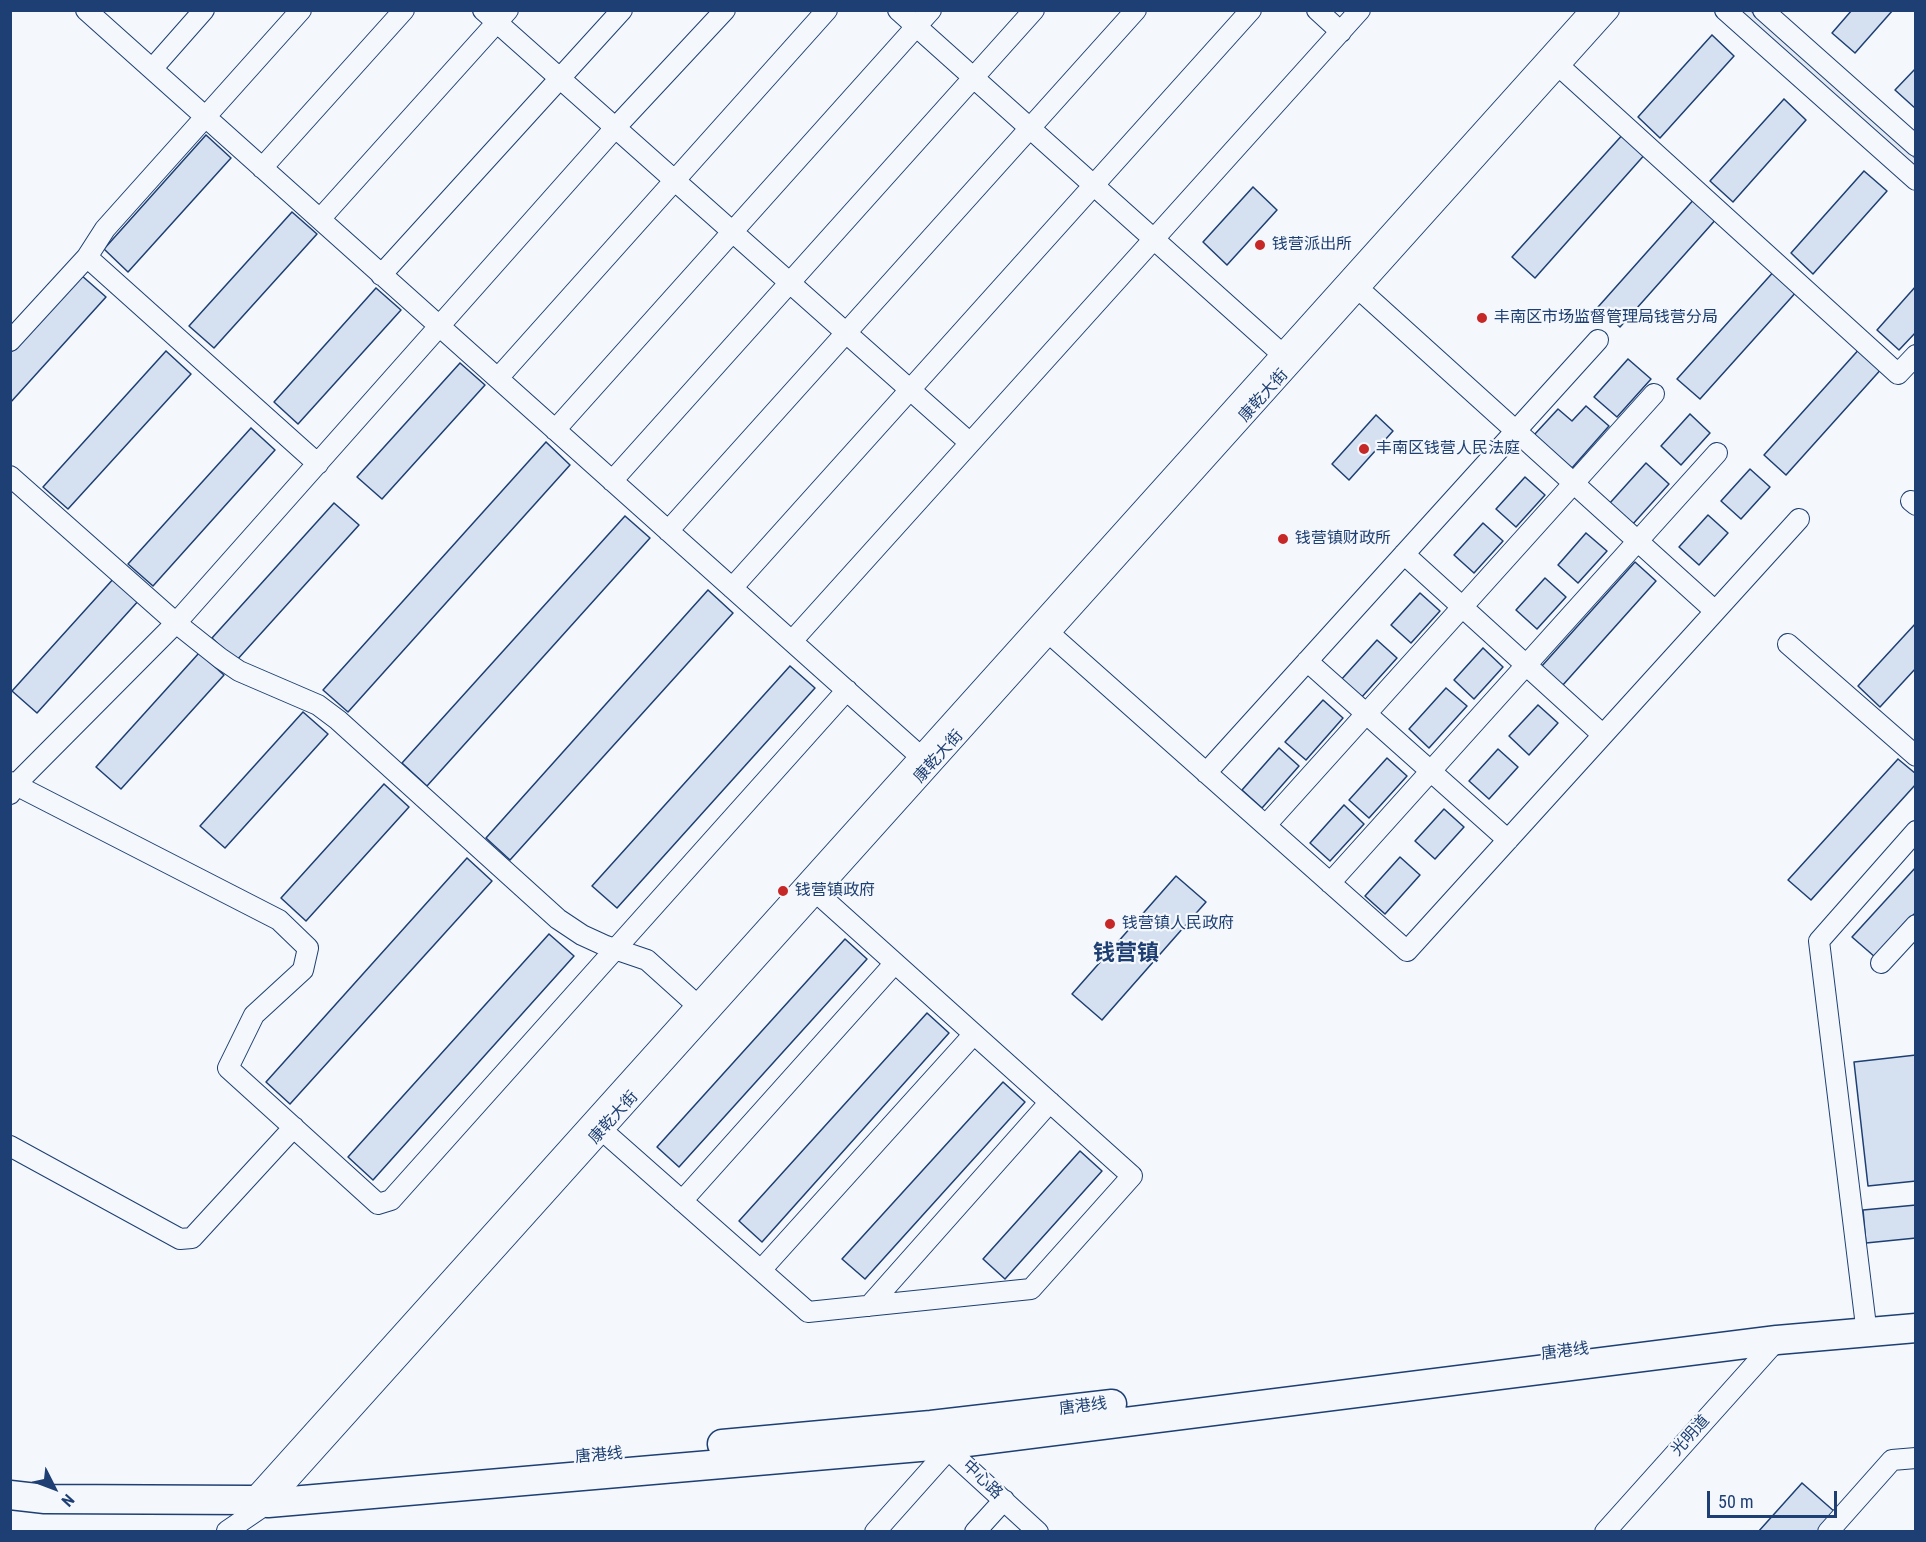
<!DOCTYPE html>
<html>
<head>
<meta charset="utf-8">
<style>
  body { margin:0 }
  #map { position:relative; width:1926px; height:1542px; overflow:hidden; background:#f4f7fb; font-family:"Roboto Condensed",sans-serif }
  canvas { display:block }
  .frame { position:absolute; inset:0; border:12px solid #1d3f73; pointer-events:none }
  .north { position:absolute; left:24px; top:1458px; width:60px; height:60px; -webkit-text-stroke:4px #f4f7fb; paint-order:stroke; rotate:132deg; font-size:16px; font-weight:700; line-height:24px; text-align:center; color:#1d3f73 }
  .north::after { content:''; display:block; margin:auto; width:21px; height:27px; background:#1d3f73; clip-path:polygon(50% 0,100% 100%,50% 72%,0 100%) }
  .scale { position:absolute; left:1707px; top:1491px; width:130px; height:27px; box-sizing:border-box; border:3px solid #1d3f73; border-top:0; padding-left:8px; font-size:18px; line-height:21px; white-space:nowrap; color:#1d3f73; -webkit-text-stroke:4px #f4f7fb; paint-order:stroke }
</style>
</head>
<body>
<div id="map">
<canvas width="1926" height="1542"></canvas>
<div class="frame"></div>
<div class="north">N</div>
<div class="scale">50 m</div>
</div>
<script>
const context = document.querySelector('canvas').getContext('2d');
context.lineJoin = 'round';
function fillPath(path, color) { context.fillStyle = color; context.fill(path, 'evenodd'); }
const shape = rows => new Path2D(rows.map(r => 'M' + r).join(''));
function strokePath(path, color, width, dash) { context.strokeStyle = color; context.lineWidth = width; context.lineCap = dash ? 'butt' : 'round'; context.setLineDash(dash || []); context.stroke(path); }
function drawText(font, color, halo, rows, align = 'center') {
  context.font = font + ' "Roboto Condensed","Noto Sans SC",sans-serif'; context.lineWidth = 4.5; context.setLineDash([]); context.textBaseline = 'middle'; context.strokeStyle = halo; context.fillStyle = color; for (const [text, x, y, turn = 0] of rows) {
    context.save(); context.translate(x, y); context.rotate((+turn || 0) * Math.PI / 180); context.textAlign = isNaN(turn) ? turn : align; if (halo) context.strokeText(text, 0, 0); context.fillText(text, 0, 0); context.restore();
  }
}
const green = shape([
  [1736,11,1751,11,1915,158,1915,169,1736,11]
]);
const building = shape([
  [1852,10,1893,10,1855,53,1832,33,1852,10],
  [1712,35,1734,56,1660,138,1638,117,1712,35],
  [1916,68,1916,109,1895,90,1916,68],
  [1784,99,1806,120,1733,202,1710,181,1784,99],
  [1625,132,1647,152,1535,278,1512,257,1625,132],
  [206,135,231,158,128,272,104,249,206,135],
  [1864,171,1887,191,1813,274,1791,253,1864,171],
  [1253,187,1277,210,1227,265,1203,242,1253,187],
  [1696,197,1718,217,1620,327,1598,307,1696,197],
  [292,212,317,234,214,348,189,326,292,212],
  [1776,269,1798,290,1700,399,1677,379,1776,269],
  [81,275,106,297,10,403,10,353,81,275],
  [1916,286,1916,332,1899,350,1877,330,1916,286],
  [376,288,401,310,298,424,274,402,376,288],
  [1862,346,1884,366,1786,475,1764,455,1862,346],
  [166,351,191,374,68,509,43,487,166,351],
  [1628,359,1651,379,1617,417,1594,397,1628,359],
  [460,363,485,385,382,499,357,477,460,363],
  [1586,406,1609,426,1572,468,1534,435,1558,409,1572,421,1586,406],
  [1690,414,1710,433,1681,465,1661,446,1690,414],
  [1376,415,1393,431,1349,480,1332,464,1376,415],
  [251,428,275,450,153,586,128,564,251,428],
  [546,442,570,465,348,712,323,690,546,442],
  [1646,463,1669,484,1632,525,1609,504,1646,463],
  [1750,469,1770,487,1741,519,1721,501,1750,469],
  [1525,477,1545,495,1516,527,1496,509,1525,477],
  [334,503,359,525,236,661,212,638,334,503],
  [1708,515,1728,533,1699,565,1679,547,1708,515],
  [625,516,650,538,427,786,402,763,625,516],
  [1483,523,1503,541,1474,573,1454,555,1483,523],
  [1586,533,1607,551,1578,583,1558,565,1586,533],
  [1635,562,1656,581,1562,686,1541,667,1635,562],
  [115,577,140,599,37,713,12,691,115,577],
  [1545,578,1566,597,1537,629,1516,610,1545,578],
  [708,590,733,613,510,860,486,838,708,590],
  [1420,593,1440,611,1411,643,1391,625,1420,593],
  [1916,623,1916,668,1880,707,1858,686,1916,623],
  [1377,640,1397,658,1360,699,1340,681,1377,640],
  [1483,648,1503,667,1474,699,1454,680,1483,648],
  [199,653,224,675,121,789,96,767,199,653],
  [790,666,815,688,617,908,592,886,790,666],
  [1446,688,1467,706,1429,748,1409,729,1446,688],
  [1323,700,1343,718,1306,760,1285,742,1323,700],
  [1538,705,1558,723,1529,755,1509,736,1538,705],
  [303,712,328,734,225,848,200,826,303,712],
  [1279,748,1299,766,1262,808,1242,790,1279,748],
  [1498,749,1518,767,1489,799,1469,781,1498,749],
  [1387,758,1407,776,1369,818,1349,800,1387,758],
  [1898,759,1916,774,1916,784,1811,900,1788,880,1898,759],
  [384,784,409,807,306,921,281,898,384,784],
  [1344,805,1364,824,1330,861,1310,843,1344,805],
  [1444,809,1464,827,1435,859,1415,841,1444,809],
  [1400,857,1420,875,1385,914,1365,896,1400,857],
  [467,858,492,881,290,1104,266,1082,467,858],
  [1916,867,1916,912,1875,957,1852,937,1916,867],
  [1176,876,1206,902,1102,1020,1072,994,1176,876],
  [549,934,574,956,373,1180,348,1157,549,934],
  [845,939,867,959,679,1167,657,1147,845,939],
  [927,1013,949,1033,762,1242,739,1221,927,1013],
  [1916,1055,1916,1181,1868,1186,1854,1062,1916,1055],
  [1003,1082,1025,1102,865,1279,842,1259,1003,1082],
  [1080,1151,1102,1171,1005,1279,983,1259,1080,1151],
  [1916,1205,1916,1238,1866,1243,1863,1210,1916,1205],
  [1802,1483,1835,1512,1817,1532,1758,1532,1802,1483]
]);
const minor = shape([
  [86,10,920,756],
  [483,10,970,443],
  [898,10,1282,354],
  [1317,10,1341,32],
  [1725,10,1916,180],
  [1763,10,1916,146],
  [1559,66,1898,374,1916,355],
  [152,69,204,10],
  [262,168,404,10],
  [320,219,508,10],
  [87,257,318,464],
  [381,275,622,10],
  [1350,281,1715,611],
  [10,341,87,257,105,229,301,10],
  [498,378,827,10],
  [555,430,931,10],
  [10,476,176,623,220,658,239,671,318,705,338,720,558,919,582,935,606,946,647,960,697,1005],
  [612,481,1034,10],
  [1911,501,1916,505],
  [668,531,1136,10],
  [1404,554,1603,735],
  [732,588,1251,10],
  [1041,626,1407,951,1799,519],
  [792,641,1360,10],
  [1788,644,1916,756],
  [1307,661,1508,840],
  [1206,773,1598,340],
  [10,782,279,920,308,948,303,970,254,1015,228,1068,378,1204,391,1200,847,690],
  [10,794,16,784,176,623,615,128,725,10],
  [1266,825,1654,394],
  [1330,883,1717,453],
  [1881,963,1916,925],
  [603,1131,808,1312,1031,1289,1132,1176,817,893],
  [10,1146,180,1239,192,1238,294,1127],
  [682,1201,895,963],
  [761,1270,974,1034],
  [869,1306,1050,1102],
  [1865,1318,1819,941,1916,831],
  [939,1439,943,1445,1038,1532],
  [245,1508,1591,10],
  [227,1531,268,1503,1609,10],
  [875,1532,949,1449],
  [975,1532,1004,1500],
  [1605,1532,1777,1340],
  [1828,1532,1892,1460,1916,1458]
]);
const highway = shape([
  [722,1444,931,1425,1112,1404],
  [10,1495,45,1499,251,1500,268,1503,943,1445,1777,1340,1916,1328]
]);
const markers = [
  [1260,245,6,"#c62828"],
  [1482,318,6,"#c62828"],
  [1364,449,6,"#c62828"],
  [1283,539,6,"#c62828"],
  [783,891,6,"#c62828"],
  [1110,924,6,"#c62828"]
];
const poiNames = [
  ["钱营派出所",1272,245],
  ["丰南区市场监督管理局钱营分局",1494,318],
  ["丰南区钱营人民法庭",1376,449],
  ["钱营镇财政所",1295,539],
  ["钱营镇政府",795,891],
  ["钱营镇人民政府",1122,924]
];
const streetNames = [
  ["康乾大街",1264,396,-48],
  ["康乾大街",939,757,-48],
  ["康乾大街",614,1118,-48],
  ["唐港线",1565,1352,-7],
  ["唐港线",1083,1407,-7],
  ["光明道",1691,1436,-48],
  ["唐港线",599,1456,-5],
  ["中心路",982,1480,43]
];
const districtNames = [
  ["钱营镇",1126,954]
];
fillPath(green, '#e3e9f0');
strokePath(green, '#687fa3', 1.5);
fillPath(building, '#d5e0f0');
strokePath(building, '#1d3f73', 1.5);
strokePath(minor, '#1d3f73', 22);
strokePath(highway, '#1d3f73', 31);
strokePath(minor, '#f4f7fb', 20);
strokePath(highway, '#f4f7fb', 28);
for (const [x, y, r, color] of markers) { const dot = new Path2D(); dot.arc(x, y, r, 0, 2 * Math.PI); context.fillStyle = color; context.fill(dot); strokePath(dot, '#f4f7fb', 2); }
drawText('16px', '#1d3f73', '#f4f7fb', poiNames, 'left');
drawText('16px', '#1d3f73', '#f4f7fb', streetNames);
drawText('bold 22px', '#1d3f73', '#f4f7fb', districtNames);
</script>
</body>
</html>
